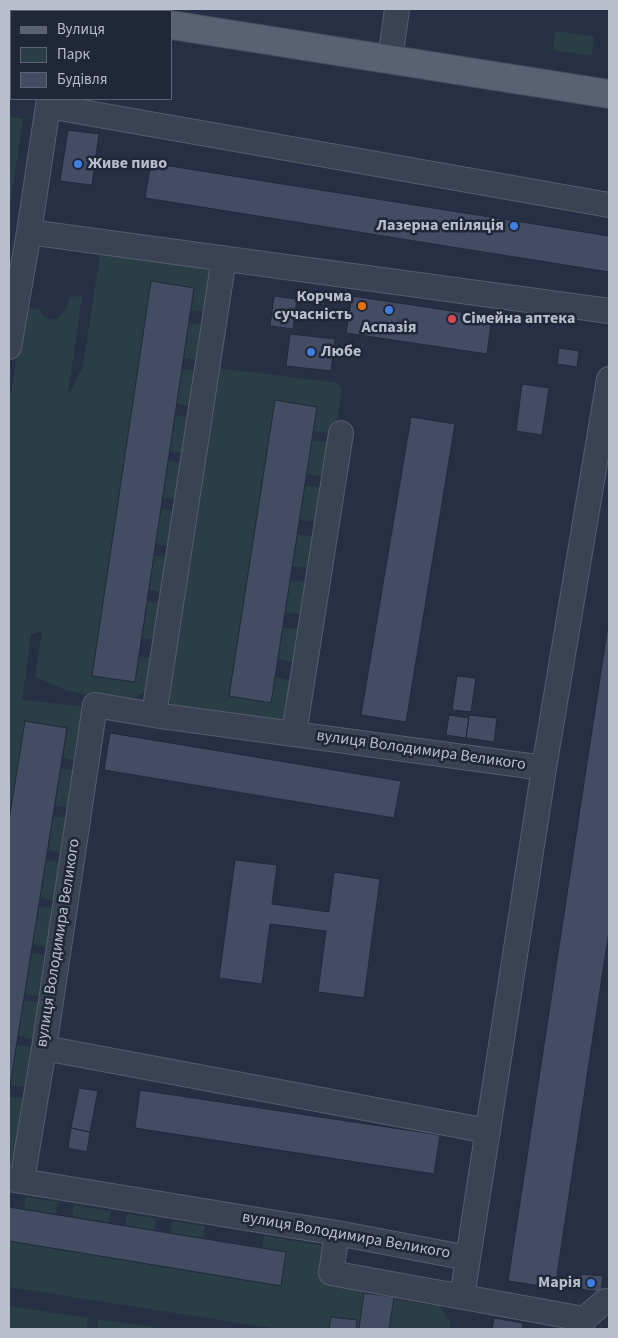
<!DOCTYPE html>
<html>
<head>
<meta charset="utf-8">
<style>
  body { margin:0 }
  #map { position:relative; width:618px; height:1338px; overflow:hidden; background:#272f44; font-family:"Source Sans 3",sans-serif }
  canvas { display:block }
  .frame { position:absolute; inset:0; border:10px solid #b9becd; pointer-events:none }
  .legend { position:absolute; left:10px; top:10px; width:162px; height:90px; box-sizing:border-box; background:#202739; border:1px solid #5d6374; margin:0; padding:6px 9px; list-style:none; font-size:15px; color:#b9becd }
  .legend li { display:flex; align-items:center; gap:10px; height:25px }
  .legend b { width:25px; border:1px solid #5d6374 }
</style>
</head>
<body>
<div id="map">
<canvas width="618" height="1338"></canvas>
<div class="frame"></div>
<ul class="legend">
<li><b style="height:6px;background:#596173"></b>Вулиця</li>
<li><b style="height:14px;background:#293e45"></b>Парк</li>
<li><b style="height:14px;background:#444c64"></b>Будівля</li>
</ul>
</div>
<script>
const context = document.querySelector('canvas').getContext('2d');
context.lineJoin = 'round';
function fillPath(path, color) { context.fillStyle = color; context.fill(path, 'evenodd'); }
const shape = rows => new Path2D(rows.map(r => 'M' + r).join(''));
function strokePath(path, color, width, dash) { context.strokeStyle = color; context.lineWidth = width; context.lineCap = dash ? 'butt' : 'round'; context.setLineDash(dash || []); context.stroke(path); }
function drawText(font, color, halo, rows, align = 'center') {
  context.font = font + ' "Source Sans 3",sans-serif'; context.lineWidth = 5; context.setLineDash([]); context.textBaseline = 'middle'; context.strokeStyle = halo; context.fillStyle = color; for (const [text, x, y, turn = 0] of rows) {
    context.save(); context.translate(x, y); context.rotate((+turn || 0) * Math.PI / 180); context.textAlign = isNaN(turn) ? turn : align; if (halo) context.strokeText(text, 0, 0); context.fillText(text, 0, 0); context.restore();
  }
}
const green = shape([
  [555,31,594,36,592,56,553,50],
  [9,116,23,119,9,212],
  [101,248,214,268,210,313,190,310,193,288,152,282,139,656,157,659,152,683,145,691,136,697,124,700,107,699,65,690,35,677,42,631,31,634,22,700,85,707,82,762,63,758,67,728,25,721,9,820,9,402,25,313,30,308,40,310,44,317,51,320,58,318,65,310,70,297,78,296,82,297,68,394,69,394,83,366],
  [188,323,208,325,203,361,183,358],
  [218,368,338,383,342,389,335,434,313,431,275,401,229,696,270,702,274,677,295,681,290,713,283,722,174,707,168,698],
  [182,369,201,372,196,407,176,404],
  [175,415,194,418,189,454,169,451],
  [311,440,332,443,327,477,306,474],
  [168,461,187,464,182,500,162,498],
  [304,485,325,489,319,522,299,520],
  [161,509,180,512,175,547,155,544],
  [297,534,317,537,312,569,292,566],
  [154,555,173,558,168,593,149,590],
  [290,580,310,583,305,615,285,612],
  [147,601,166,604,161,641,141,638],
  [282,627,303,630,298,663,277,659],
  [61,768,81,771,74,809,55,805],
  [53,816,73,819,67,854,48,850],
  [46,860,66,864,60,901,40,898],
  [39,906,58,909,52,948,32,944],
  [31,953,51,956,44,997,25,994],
  [23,1000,43,1003,37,1040,18,1036],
  [16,1045,36,1048,29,1088,10,1085],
  [9,1096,27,1099,17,1165,9,1173],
  [26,1197,58,1202,56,1215,24,1210],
  [74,1205,111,1211,109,1224,72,1218],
  [127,1214,156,1218,154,1231,125,1226],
  [172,1221,205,1226,203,1239,170,1234],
  [264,1236,325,1246,346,1280,364,1293,394,1297,398,1300,440,1306,450,1322,449,1329,277,1329,9,1287,9,1241,280,1286,262,1249],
  [9,1306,88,1318,87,1329,9,1329],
  [98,1319,164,1329,97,1329]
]);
const building = shape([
  [68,130,99,134,92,185,60,181,68,130],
  [151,163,609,236,609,272,145,198,151,163],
  [151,281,194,288,135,682,92,676,151,281],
  [274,296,297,299,293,329,270,326,274,296],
  [352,296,492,317,487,354,346,333,352,296],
  [290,334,335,339,331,371,286,366,290,334],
  [559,348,579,351,577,367,557,364,559,348],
  [522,384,549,388,542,435,516,431,522,384],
  [275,400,317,407,271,703,229,696,275,400],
  [411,417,455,424,406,722,361,715,411,417],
  [609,619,609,931,555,1288,508,1281,609,619],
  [457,676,476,678,471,712,452,710,457,676],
  [449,715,469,718,466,738,446,735,449,715],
  [469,715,497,718,494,742,466,738,469,715],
  [25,721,67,728,9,1092,9,820,25,721],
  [110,733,401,781,394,818,104,770,110,733],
  [235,860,277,865,272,904,329,912,334,872,380,879,364,998,318,992,326,931,270,924,262,984,219,978,235,860],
  [79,1088,98,1091,90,1132,71,1128,79,1088],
  [140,1090,440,1135,434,1174,135,1128,140,1090],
  [71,1128,90,1132,87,1152,68,1148,71,1128],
  [9,1207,286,1252,281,1286,9,1241,9,1207],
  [581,1274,603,1276,601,1292,579,1289,581,1274],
  [364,1293,394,1297,389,1329,359,1329,364,1293],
  [331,1317,357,1320,356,1329,329,1329,331,1317],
  [494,1318,523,1323,522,1329,492,1329,494,1318]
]);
const minor = shape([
  [390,60,397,9],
  [48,106,609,205],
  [29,232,609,311],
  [9,347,29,232,49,99],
  [154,715,224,258],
  [294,734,341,433],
  [44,1048,488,1131],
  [9,1179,337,1233,468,1258],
  [22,1181,44,1048,95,705,154,715,544,768],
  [337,1233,331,1273,584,1319,581,1329],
  [462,1297,544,768,609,379],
  [584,1319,605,1301]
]);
const major = shape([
  [65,9,81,11],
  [171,25,609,94]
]);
const markers = [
  [78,164,5,"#3f7fe0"],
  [514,226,5,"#3f7fe0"],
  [362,306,5,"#e8710a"],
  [389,310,5,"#3f7fe0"],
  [452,319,5,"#e0444e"],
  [311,352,5,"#3f7fe0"],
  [591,1283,5,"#3f7fe0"]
];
const poiNames = [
  ["Живе пиво",88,164],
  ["Лазерна епіляція",504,226,"right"],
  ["Корчма",352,297,"right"],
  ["сучасність",352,315,"right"],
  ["Сімейна аптека",462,319],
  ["Аспазія",389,328,"center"],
  ["Любе",321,352],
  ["Марія",581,1283,"right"]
];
const streetNames = [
  ["вулиця Володимира Великого",421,751,8],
  ["вулиця Володимира Великого",59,943,-81],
  ["вулиця Володимира Великого",346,1236,10]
];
fillPath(green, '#293e45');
fillPath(building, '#444c64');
strokePath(building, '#22293b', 1);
strokePath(minor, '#575d6e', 26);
strokePath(major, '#454b5d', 30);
strokePath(minor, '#3b4253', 24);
strokePath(major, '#596173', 28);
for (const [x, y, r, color] of markers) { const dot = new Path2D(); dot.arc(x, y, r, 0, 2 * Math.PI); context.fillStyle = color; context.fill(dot); strokePath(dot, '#202739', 2); }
drawText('bold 16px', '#b9becd', '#202739', poiNames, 'left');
drawText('16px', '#b9becd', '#202739', streetNames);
</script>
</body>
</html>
